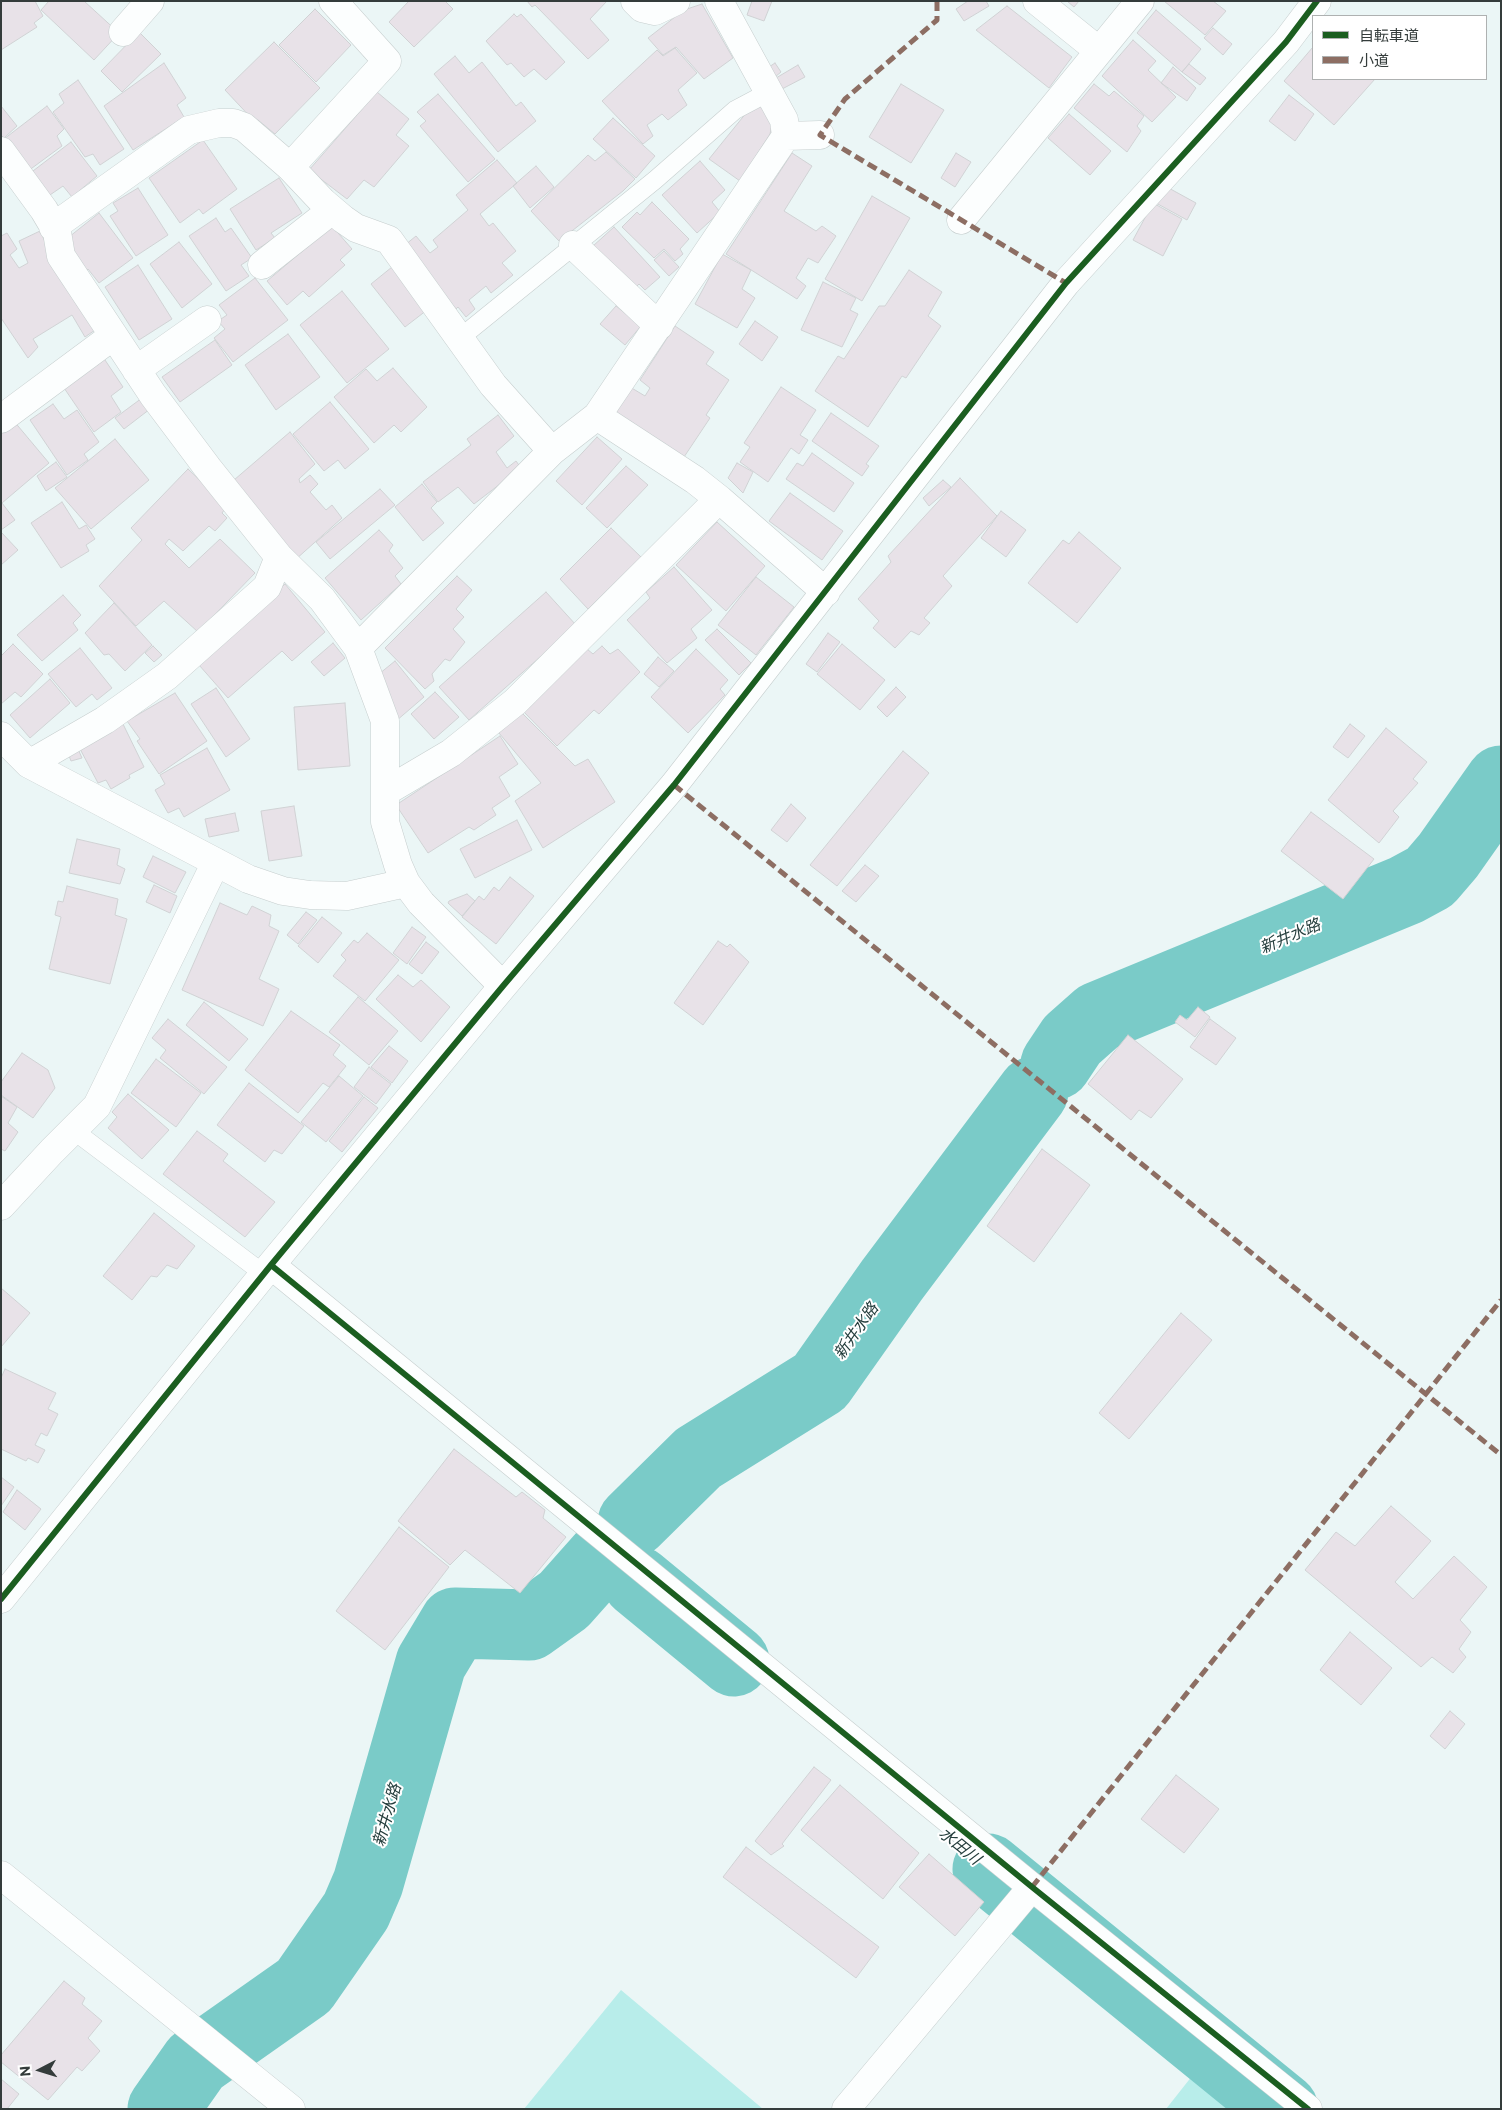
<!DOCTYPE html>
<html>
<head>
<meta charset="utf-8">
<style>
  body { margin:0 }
  #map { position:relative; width:1502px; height:2110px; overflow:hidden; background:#ebf6f6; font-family:Commissioner,"Noto Sans JP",sans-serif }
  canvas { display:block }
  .frame { position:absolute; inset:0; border:2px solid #343c3b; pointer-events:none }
  .legend { position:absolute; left:1312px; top:15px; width:175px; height:65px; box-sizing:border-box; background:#fff; border:1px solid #aeb1b1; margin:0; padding:6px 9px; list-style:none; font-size:15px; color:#343c3b }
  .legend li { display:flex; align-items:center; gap:10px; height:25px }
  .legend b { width:25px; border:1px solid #aeb1b1 }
  .north { position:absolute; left:15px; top:2045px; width:50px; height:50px; -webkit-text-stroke:4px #fff; paint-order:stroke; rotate:265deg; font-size:14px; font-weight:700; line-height:20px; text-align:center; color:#343c3b }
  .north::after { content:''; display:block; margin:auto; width:18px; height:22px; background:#343c3b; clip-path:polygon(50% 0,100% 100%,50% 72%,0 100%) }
</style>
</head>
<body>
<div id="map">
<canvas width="1502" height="2110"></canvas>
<div class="frame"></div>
<ul class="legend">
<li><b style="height:6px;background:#1b5e20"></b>自転車道</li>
<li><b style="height:6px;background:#8d6e63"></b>小道</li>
</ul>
<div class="north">N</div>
</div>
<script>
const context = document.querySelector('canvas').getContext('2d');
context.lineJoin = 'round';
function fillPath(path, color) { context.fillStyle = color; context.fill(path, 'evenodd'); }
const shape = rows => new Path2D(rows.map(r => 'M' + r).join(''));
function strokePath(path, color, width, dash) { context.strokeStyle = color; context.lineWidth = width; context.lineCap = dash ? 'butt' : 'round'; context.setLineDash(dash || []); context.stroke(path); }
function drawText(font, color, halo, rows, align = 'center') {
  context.font = font + ' Commissioner,"Noto Sans JP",sans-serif'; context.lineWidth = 4; context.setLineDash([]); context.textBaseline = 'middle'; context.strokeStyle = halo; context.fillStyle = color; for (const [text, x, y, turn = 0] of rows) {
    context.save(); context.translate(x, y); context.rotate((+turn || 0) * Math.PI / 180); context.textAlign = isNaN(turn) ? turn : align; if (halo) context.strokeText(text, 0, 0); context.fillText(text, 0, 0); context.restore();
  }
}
const green = shape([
  [621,1990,763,2109,524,2109],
  [1196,2071,1242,2109,1166,2109]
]);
const river = shape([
  [1056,1064,1072,1040,1098,1017,1406,890,1430,877,1448,856,1501,781],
  [633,1522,698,1458,820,1382,892,1280,1033,1092],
  [638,1582,734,1661],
  [988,1869,1283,2109],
  [163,2109,196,2062,304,1986,356,1911,368,1883,431,1663,455,1623,529,1625,564,1600,604,1555]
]);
const building = shape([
  [1,1,35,1,43,16,34,23,37,27,1,50,1,1],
  [49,1,84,1,119,33,94,60,41,10,49,1],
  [409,1,445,1,453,9,414,47,389,22,409,1],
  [527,1,607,1,590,19,609,40,588,59,535,5,532,7,527,1],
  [752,1,772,1,764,21,747,15,752,1],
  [968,1,986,1,989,6,964,21,956,9,968,1],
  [1067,1,1079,1,1074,7,1067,1],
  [1164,1,1213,1,1226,11,1205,35,1164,1],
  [702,4,733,58,704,79,676,47,663,55,648,38,684,10,702,4],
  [1007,6,1072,57,1049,88,976,30,1007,6],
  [315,9,351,45,316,82,279,45,315,9],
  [1156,10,1201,49,1182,72,1137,33,1156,10],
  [514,14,517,17,521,14,565,62,546,80,534,69,524,77,511,63,507,65,486,41,514,14],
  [1213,28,1232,44,1223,55,1204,38,1213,28],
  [139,32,161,54,122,92,101,71,139,32],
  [1133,40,1156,61,1148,70,1176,97,1152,122,1102,76,1133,40],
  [274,42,320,88,275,134,258,120,255,122,225,90,274,42],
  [1313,47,1313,79,1375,79,1334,125,1284,81,1313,47],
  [675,48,697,73,678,90,687,105,668,120,662,114,647,125,653,136,643,144,602,101,657,50,663,56,675,48],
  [455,56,469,73,482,62,516,106,521,102,536,121,498,152,434,74,455,56],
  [164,63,186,98,177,105,184,117,133,150,104,106,164,63],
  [775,63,781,72,775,77,769,67,775,63],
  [1189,64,1206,78,1200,85,1182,72,1189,64],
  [798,65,805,77,782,89,776,78,798,65],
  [1173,67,1196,88,1187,101,1161,83,1173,67],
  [78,80,124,149,100,165,93,154,85,157,53,112,64,103,59,94,78,80],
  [901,84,944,110,911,163,869,137,901,84],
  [1094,84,1109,96,1114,91,1144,116,1137,126,1141,131,1127,152,1074,108,1094,84],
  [377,92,409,119,396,135,409,146,374,187,364,180,347,199,309,170,377,92],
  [438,94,495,159,468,182,420,126,426,121,417,112,438,94],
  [1289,95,1314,114,1295,141,1269,121,1289,95],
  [1,106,17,126,4,138,1,135,1,106],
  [47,106,64,129,57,136,62,146,28,171,4,139,47,106],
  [767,106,773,121,770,134,740,181,709,159,751,107,767,106],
  [1069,114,1111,151,1090,175,1048,138,1069,114],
  [613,118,655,156,636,178,593,139,613,118],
  [203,140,237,189,203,214,199,209,180,223,149,178,203,140],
  [71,142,97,176,72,197,63,186,47,197,29,174,71,142],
  [606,152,635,179,623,191,559,241,531,211,588,155,595,161,606,152],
  [792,153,812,166,784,211,816,231,822,226,836,236,818,263,808,258,796,278,806,286,797,299,726,254,792,153],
  [956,153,971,162,955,187,941,178,956,153],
  [497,160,517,183,480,214,489,226,493,223,516,251,502,263,513,275,491,293,486,286,469,300,475,309,466,317,458,307,456,309,405,245,416,236,430,253,438,247,433,240,468,210,456,195,497,160],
  [700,161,725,190,712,202,720,212,697,233,662,195,700,161],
  [536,166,554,187,530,208,513,186,536,166],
  [279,178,302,213,271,233,275,238,256,250,230,209,279,178],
  [1165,186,1196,203,1187,220,1156,203,1165,186],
  [138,188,168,235,136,256,110,216,118,211,113,203,138,188],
  [872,196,910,218,862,301,825,279,872,196],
  [652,202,689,239,680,249,683,254,675,261,664,249,654,258,622,227,637,212,640,215,652,202],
  [1153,203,1182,219,1163,256,1133,240,1153,203],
  [99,213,133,258,99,283,88,269,85,272,66,247,73,242,69,237,99,213],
  [216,218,225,232,231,228,252,258,241,265,249,276,226,291,189,236,216,218],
  [332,226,352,249,340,260,345,265,309,297,303,291,287,305,267,281,332,226],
  [614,227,660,277,645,290,639,284,633,290,593,246,614,227],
  [40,231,63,279,95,330,85,337,72,315,33,339,38,347,28,358,1,318,1,236,7,233,17,249,10,255,19,268,28,263,19,241,40,231],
  [179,242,212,284,182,308,150,264,179,242],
  [664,251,679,267,669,276,654,260,664,251],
  [722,254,751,270,742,289,755,298,737,328,695,304,722,254],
  [138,265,172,319,139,340,105,287,138,265],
  [392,267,427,310,405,327,371,284,392,267],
  [909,270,942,292,928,316,941,326,906,378,902,376,868,427,815,391,838,356,844,359,879,306,885,306,909,270],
  [255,278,288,320,233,362,214,338,225,329,218,321,227,315,219,305,255,278],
  [823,282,856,298,850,310,858,314,842,347,801,330,823,282],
  [342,291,389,349,347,383,300,325,342,291],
  [616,306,641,326,625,345,600,324,616,306],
  [755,321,778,337,762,361,739,344,755,321],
  [675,326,714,352,706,364,729,380,706,415,710,418,684,457,617,413,616,407,630,387,645,396,650,388,640,380,675,326],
  [288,334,320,377,276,410,245,365,288,334],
  [215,340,232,365,180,402,162,377,215,340],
  [103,357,123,387,111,396,121,412,94,432,62,385,103,357],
  [393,368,427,407,401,432,394,425,374,443,334,397,366,369,377,381,393,368],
  [781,387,816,410,800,435,808,440,799,454,791,448,768,482,740,462,750,447,744,443,781,387],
  [142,398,150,409,124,429,115,418,142,398],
  [330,402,369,449,345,469,338,460,324,471,293,434,330,402],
  [53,404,64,419,77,410,99,442,84,454,88,460,67,475,30,420,53,404],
  [831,413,879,446,866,464,869,466,862,476,812,441,831,413],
  [498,415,514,436,496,452,507,468,516,461,521,468,474,504,458,487,438,502,423,482,471,445,467,439,498,415],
  [13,420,49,463,2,503,15,520,1,530,1,429,13,420],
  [290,432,315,464,299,479,300,483,310,475,318,484,310,492,326,510,332,505,342,518,295,560,234,480,290,432],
  [597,437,622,459,582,505,556,481,597,437],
  [115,439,149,480,91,529,55,488,115,439],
  [812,453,854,483,834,512,786,479,797,463,803,466,812,453],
  [56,462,67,477,46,491,37,476,56,462],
  [737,463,753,472,743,493,728,478,737,463],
  [626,466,648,485,607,528,586,508,626,466],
  [188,469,227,506,222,513,227,518,215,531,209,526,183,551,169,539,165,544,189,568,220,539,255,573,198,632,164,601,136,626,99,586,142,540,131,528,188,469],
  [960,478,997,516,943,576,952,586,924,618,930,623,919,635,911,631,895,648,873,628,879,621,858,599,891,562,888,556,960,478],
  [943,480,951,487,929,506,923,498,943,480],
  [422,484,437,502,431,508,444,523,423,541,395,507,422,484],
  [380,489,395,505,330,559,316,542,380,489],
  [790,493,843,531,822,560,769,521,790,493],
  [62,502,79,529,86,525,95,539,86,545,89,551,61,568,31,523,62,502],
  [1001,511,1026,530,1006,557,981,538,1001,511],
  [717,522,765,566,726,611,676,565,717,522],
  [611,528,641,557,588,609,560,579,611,528],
  [379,530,393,545,389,551,403,568,395,576,401,584,361,620,325,578,379,530],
  [1,532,18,550,1,565,1,532],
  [1079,532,1121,568,1077,623,1028,583,1063,540,1069,544,1079,532],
  [674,567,712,610,691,629,697,638,667,663,627,620,650,598,646,592,674,567],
  [457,576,472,590,456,609,464,617,453,629,465,642,450,661,445,659,432,674,434,681,425,689,385,648,457,576],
  [756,577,794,607,756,655,718,625,756,577],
  [285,584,325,632,292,661,282,651,228,698,199,665,285,584],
  [546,592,576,625,469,720,439,687,546,592],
  [63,595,81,615,73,623,78,630,42,661,17,635,63,595],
  [114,603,152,645,125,671,109,654,104,655,85,633,114,603],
  [717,629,751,663,739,675,705,640,717,629],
  [828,633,840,642,817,672,806,664,828,633],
  [333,643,345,658,324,676,311,662,333,643],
  [13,644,43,674,21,697,15,692,1,704,1,656,13,644],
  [842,644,885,680,860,710,817,674,842,644],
  [153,646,162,655,154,662,145,653,153,646],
  [602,646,610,654,618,649,640,672,599,714,594,710,557,746,523,711,587,649,593,654,602,646],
  [80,648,112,688,97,700,92,694,76,707,48,674,80,648],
  [696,649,728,680,720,689,725,695,688,733,651,697,696,649],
  [658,657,674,671,659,687,644,674,658,657],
  [395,661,424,697,396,721,379,674,395,661],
  [50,679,70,703,30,738,10,715,50,679],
  [896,687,906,697,887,717,877,707,896,687],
  [216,688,250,739,226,757,191,704,216,688],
  [435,692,459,717,434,739,411,714,435,692],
  [175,693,207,741,159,774,137,741,140,739,127,721,175,693],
  [345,703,350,766,298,770,294,707,345,703],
  [521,712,575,766,588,759,615,802,543,848,515,801,541,783,499,733,521,712],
  [123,724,144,767,129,775,130,778,111,789,106,780,98,783,79,747,123,724],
  [1350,724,1365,736,1348,758,1333,747,1350,724],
  [1386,728,1427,762,1413,779,1418,783,1393,811,1399,817,1379,843,1328,800,1386,728],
  [500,736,518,764,499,777,510,796,492,808,496,815,474,830,469,827,428,853,396,805,500,736],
  [207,748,230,790,184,817,179,808,168,813,155,790,165,784,160,775,207,748],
  [78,749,82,758,71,761,68,753,78,749],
  [903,751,929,773,837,886,810,865,903,751],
  [791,804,806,818,787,842,771,830,791,804],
  [294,806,302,856,269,861,261,811,294,806],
  [1311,812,1374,859,1343,899,1281,851,1311,812],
  [235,813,239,831,209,837,205,819,235,813],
  [517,820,532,850,475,878,460,849,517,820],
  [77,839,120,849,117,865,125,869,120,884,69,873,77,839],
  [153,856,186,872,175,893,143,877,153,856],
  [865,865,879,876,856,902,842,891,865,865],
  [510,877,534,896,496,944,462,917,479,896,484,900,494,887,499,891,510,877],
  [154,885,177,896,170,913,146,902,154,885],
  [67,886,118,899,115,915,127,919,110,984,49,969,61,917,55,915,58,901,63,902,67,886],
  [467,894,475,901,462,916,448,903,449,901,467,894],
  [220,903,247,915,252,906,271,915,269,926,279,931,259,979,279,989,263,1026,182,990,220,903],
  [306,912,317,920,298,944,287,935,306,912],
  [322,917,342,933,318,963,298,946,322,917],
  [412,927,426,937,407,964,393,953,412,927],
  [367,933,399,960,365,1001,333,976,346,960,341,955,354,940,358,943,367,933],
  [718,941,727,947,730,944,749,962,703,1025,674,1003,718,941],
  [426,942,439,952,422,974,409,964,426,942],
  [398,975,413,987,421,980,450,1007,421,1042,376,999,398,975],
  [358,997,398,1031,369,1065,329,1032,358,997],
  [204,1002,248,1039,229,1061,186,1025,204,1002],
  [1198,1007,1210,1017,1195,1037,1175,1022,1180,1015,1187,1020,1198,1007],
  [291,1011,340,1045,333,1055,346,1066,329,1087,323,1083,298,1113,245,1070,291,1011],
  [168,1019,227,1067,204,1094,160,1058,166,1050,152,1038,168,1019],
  [1210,1019,1236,1038,1216,1065,1190,1047,1210,1019],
  [1128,1035,1183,1079,1151,1118,1139,1110,1131,1120,1088,1084,1128,1035],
  [389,1046,408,1061,392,1083,371,1067,389,1046],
  [22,1053,48,1070,55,1088,33,1118,1,1095,1,1082,22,1053],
  [156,1059,201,1093,176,1127,131,1093,156,1059],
  [369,1067,391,1084,376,1104,354,1087,369,1067],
  [339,1076,363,1096,326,1142,301,1122,339,1076],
  [249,1083,304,1126,282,1154,274,1150,265,1162,217,1125,249,1083],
  [128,1094,169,1130,142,1159,108,1128,117,1117,112,1112,128,1094],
  [1,1096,17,1107,8,1123,18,1132,5,1151,1,1149,1,1096],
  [364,1097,378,1108,342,1152,329,1141,364,1097],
  [197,1131,228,1154,223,1161,275,1202,245,1237,163,1174,197,1131],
  [1042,1149,1090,1185,1034,1262,987,1226,1042,1149],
  [154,1213,195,1246,177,1269,167,1265,157,1277,151,1276,132,1300,103,1276,154,1213],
  [1,1288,30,1313,1,1347,1,1288],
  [1181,1313,1212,1340,1129,1439,1099,1413,1181,1313],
  [5,1369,56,1393,48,1409,58,1414,47,1436,41,1433,35,1445,45,1450,38,1463,28,1458,26,1461,1,1449,1,1378,5,1369],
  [454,1449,516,1497,522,1492,545,1510,543,1518,566,1537,520,1593,465,1550,450,1565,398,1521,454,1449],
  [1,1477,14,1487,1,1506,1,1477],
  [17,1490,41,1509,25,1530,3,1512,17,1490],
  [1391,1506,1431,1541,1395,1582,1413,1599,1454,1556,1487,1587,1460,1620,1471,1632,1459,1649,1466,1657,1453,1673,1432,1657,1421,1667,1305,1570,1336,1532,1355,1546,1391,1506],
  [399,1527,449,1567,385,1650,336,1611,399,1527],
  [1350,1632,1392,1668,1361,1705,1320,1670,1350,1632],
  [1450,1711,1465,1724,1445,1749,1430,1736,1450,1711],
  [814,1767,831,1780,782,1844,784,1846,771,1855,755,1841,814,1767],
  [1176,1775,1219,1809,1184,1853,1141,1819,1176,1775],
  [840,1785,919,1853,883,1899,801,1830,840,1785],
  [746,1847,879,1947,856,1978,723,1877,746,1847],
  [929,1854,984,1902,955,1936,899,1887,929,1854],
  [64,1981,85,1998,82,2004,102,2021,88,2038,100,2051,82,2071,77,2067,48,2100,1,2062,1,2055,64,1981],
  [1,2079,19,2094,7,2109,1,2109,1,2079]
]);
const service = shape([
  [460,338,655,180,735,110,769,92],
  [73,1130,264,1274]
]);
const minor = shape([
  [635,1,642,8,655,11,676,1],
  [719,1,784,120,786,136],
  [1037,1,1099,51],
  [123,32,150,1],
  [1,151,44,210,57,232,61,256,153,395,207,467,279,557,322,599,358,648,385,721,385,822,398,865,406,883,421,903,503,986],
  [290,167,387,61,333,1],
  [961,220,1140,1],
  [53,227,189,130,219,123,233,123,244,127,290,167,323,202,343,219,356,228,389,240,493,385,552,451],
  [573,245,659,326],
  [262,265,332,210],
  [136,370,207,320],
  [597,416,695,480,719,499,826,592],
  [1,419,113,336],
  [358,648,552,451,597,416,786,136,820,135],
  [1,736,29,764,105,720,167,676,267,587,279,557],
  [29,764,248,879,283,891,310,895,347,896,406,883],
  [385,792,451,753,515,702,719,499],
  [1,1206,52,1151,97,1106,216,862],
  [271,1265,1032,1887,1308,2109],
  [1,1599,271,1265,503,986,674,785,1066,283,1286,42,1317,1],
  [1,1875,291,2109],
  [846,2109,1032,1887]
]);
const quiet = shape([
  [937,1,937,20,845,99,820,135,1066,283],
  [674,785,1501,1455],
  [1032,1887,1501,1300]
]);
const cycleway = shape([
  [271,1265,1032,1887,1308,2109],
  [1,1599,271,1265,503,986,674,785,1066,283,1286,42,1317,1]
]);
const waterNames = [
  ["新井水路",1290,936,-23],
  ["新井水路",856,1331,-55],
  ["新井水路",387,1815,-74],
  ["水田川",960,1846,39]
];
fillPath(green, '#b8edea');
strokePath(river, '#7acbc8', 71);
fillPath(building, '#e8e2e8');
strokePath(building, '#d0d2d4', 1);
strokePath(service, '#c6cece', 19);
strokePath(minor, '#c6cece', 29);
strokePath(service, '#fcfefe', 18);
strokePath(minor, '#fcfefe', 28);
strokePath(quiet, '#8d6e63', 5, [10, 5]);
strokePath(cycleway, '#1b5e20', 6);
drawText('italic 16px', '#253e3d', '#fff', waterNames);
</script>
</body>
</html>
